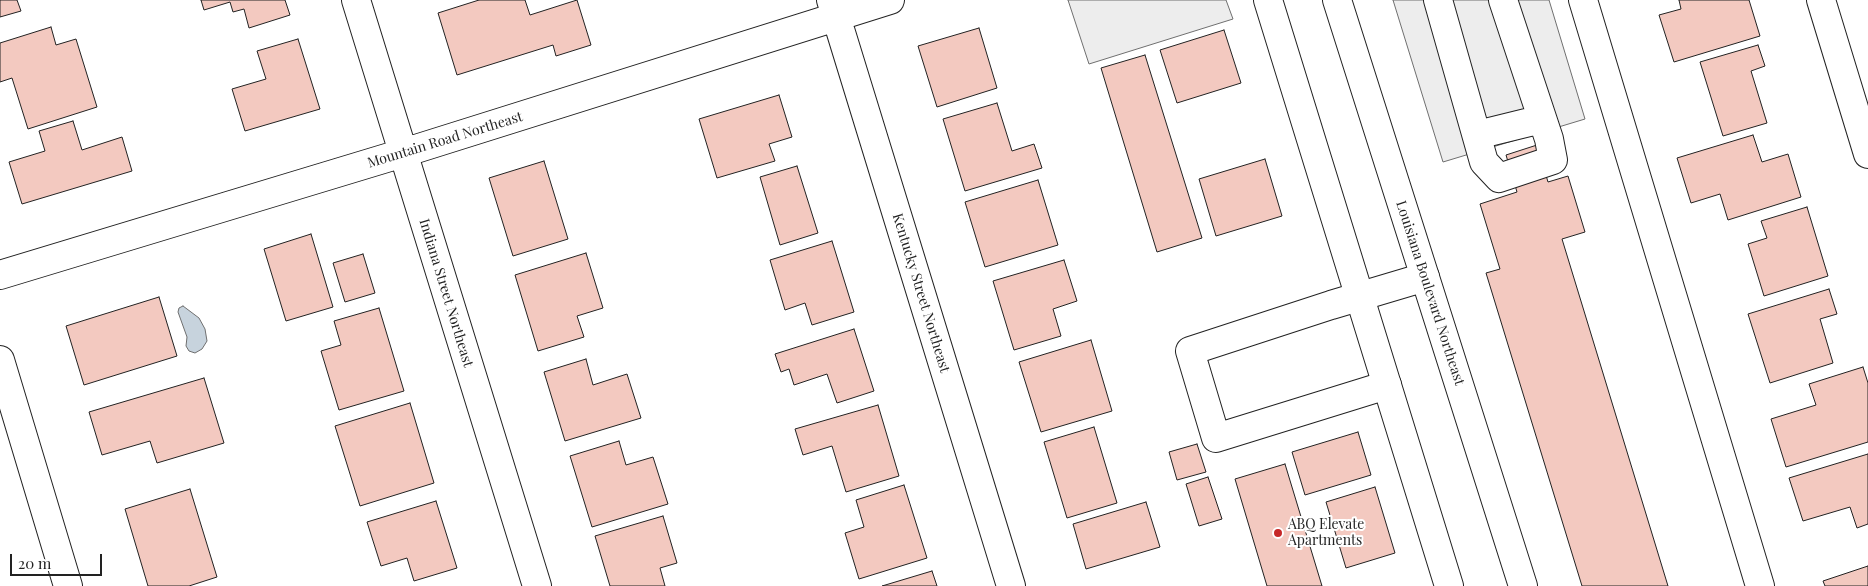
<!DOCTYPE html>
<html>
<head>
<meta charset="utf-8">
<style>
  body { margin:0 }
  #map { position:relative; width:1868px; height:586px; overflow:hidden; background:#fff; font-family:"Playfair Display",serif }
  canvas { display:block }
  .scale { position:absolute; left:10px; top:554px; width:92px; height:22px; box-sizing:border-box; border:2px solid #222; border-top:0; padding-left:6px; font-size:15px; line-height:18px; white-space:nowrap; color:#222; -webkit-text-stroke:4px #fff; paint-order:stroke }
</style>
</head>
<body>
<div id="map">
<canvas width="1868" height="586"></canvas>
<div class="scale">20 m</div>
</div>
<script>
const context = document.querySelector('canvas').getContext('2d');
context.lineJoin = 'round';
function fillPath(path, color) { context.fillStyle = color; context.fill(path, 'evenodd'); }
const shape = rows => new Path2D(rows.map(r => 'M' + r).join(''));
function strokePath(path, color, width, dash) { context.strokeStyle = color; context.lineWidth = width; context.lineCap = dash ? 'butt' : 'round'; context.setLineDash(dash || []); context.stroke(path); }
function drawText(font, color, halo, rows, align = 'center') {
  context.font = font + ' "Playfair Display",serif'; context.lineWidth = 4; context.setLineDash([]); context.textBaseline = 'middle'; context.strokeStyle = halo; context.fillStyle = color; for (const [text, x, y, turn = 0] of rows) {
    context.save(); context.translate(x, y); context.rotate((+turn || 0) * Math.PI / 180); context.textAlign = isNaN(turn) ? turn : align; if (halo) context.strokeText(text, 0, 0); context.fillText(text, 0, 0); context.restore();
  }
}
const parking = shape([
  [1068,0,1226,0,1233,19,1089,64,1068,0],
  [1393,0,1549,0,1585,119,1443,162,1393,0]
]);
const water = shape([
  [183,306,199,318,205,329,207,341,202,349,195,353,189,351,186,346,187,337,178,312,179,308,183,306]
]);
const building = shape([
  [0,0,17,0,21,11,0,17,0,0],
  [201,0,285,0,290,15,249,28,244,9,233,12,230,2,204,10,201,0],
  [479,0,525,0,530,15,577,0,591,45,556,56,553,45,457,75,438,13,479,0],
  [1679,0,1749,0,1760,36,1674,62,1659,15,1681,9,1679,0],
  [51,27,56,45,76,39,97,107,28,129,12,78,0,82,0,43,51,27],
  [979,28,997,88,937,107,918,46,979,28],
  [1224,30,1241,83,1177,103,1160,50,1224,30],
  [298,39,320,109,245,131,232,89,266,79,257,51,298,39],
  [1758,45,1765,66,1751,71,1767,123,1723,136,1700,62,1758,45],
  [1145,55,1202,238,1157,252,1101,68,1145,55],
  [779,95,792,137,769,144,775,161,717,178,699,119,779,95],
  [997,103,1012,151,1034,144,1042,168,965,191,943,119,997,103],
  [73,121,82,150,122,137,132,171,22,204,9,162,45,151,39,131,73,121],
  [1753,135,1762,162,1788,154,1801,197,1728,220,1720,194,1691,203,1677,158,1753,135],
  [1537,145,1548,182,1568,176,1585,232,1562,239,1668,586,1582,586,1486,273,1500,269,1480,204,1517,192,1506,155,1537,145],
  [1265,159,1282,216,1216,236,1199,179,1265,159],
  [544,161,568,239,513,256,489,178,544,161],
  [797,166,818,233,780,245,760,177,797,166],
  [1038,180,1058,245,985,267,965,202,1038,180],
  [1807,207,1828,276,1764,296,1748,244,1767,238,1761,221,1807,207],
  [311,234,333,307,286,321,264,249,311,234],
  [832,241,854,312,812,325,805,303,785,310,770,260,832,241],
  [586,253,603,308,577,316,584,337,538,351,515,275,586,253],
  [363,254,375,293,345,302,333,263,363,254],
  [1064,260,1077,301,1053,309,1061,336,1014,350,993,281,1064,260],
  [1829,289,1837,314,1820,319,1833,363,1770,383,1748,314,1829,289],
  [159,297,177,356,84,385,66,326,159,297],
  [379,308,404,391,339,410,321,351,341,345,334,321,379,308],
  [854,329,874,391,837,403,827,374,794,385,789,369,781,372,775,354,854,329],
  [1091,340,1112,411,1041,432,1019,362,1091,340],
  [586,359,593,385,627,374,641,418,565,441,544,372,586,359],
  [1863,367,1868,383,1868,442,1786,467,1771,419,1816,405,1809,384,1863,367],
  [204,378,224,443,157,463,150,441,102,455,89,412,204,378],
  [410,403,434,483,360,506,335,426,410,403],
  [878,405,899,476,846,492,832,446,803,455,795,429,878,405],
  [1094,427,1117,503,1067,518,1044,442,1094,427],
  [1358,432,1371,475,1305,495,1292,452,1358,432],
  [619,441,626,465,653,457,668,504,592,527,570,456,619,441],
  [1197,444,1206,472,1177,480,1169,452,1197,444],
  [1868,454,1868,524,1857,528,1850,507,1803,521,1789,478,1868,454],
  [1285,464,1322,586,1267,586,1235,479,1285,464],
  [1208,477,1222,519,1199,526,1186,484,1208,477],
  [904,485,927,558,859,579,845,533,864,527,856,500,904,485],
  [1375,487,1395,553,1346,568,1326,502,1375,487],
  [190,489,217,577,189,586,148,586,125,509,190,489],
  [436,501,457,568,414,581,407,558,381,566,367,522,436,501],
  [1146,502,1160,547,1086,569,1073,524,1146,502],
  [663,516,677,563,660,568,665,586,610,586,595,536,663,516],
  [1868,566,1868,586,1825,586,1823,581,1868,566],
  [932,571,937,586,882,586,932,571]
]);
const minor = shape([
  [356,0,537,586],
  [831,0,1011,586],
  [1438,0,1484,162,1499,178,1553,160,1549,139,1503,0],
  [1583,0,1760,586],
  [1821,0,1868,154],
  [1477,135,1542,119],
  [0,275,403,153,890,0],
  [0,360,68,586],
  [1387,385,1216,438,1190,351,1331,305,1425,277]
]);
const major = shape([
  [1268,0,1449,586],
  [1337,0,1523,586]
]);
const markers = [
  [1278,533,5,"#c62828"]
];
const streetNames = [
  ["Mountain Road Northeast",445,140,-17],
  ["Indiana Street Northeast",446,293,73],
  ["Kentucky Street Northeast",921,293,73],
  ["Louisiana Boulevard Northeast",1430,293,72]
];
const poiNames = [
  ["ABQ Elevate",1288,525],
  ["Apartments",1288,541]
];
fillPath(parking, '#ededed');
strokePath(parking, '#6f6f6f', 1);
fillPath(water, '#c7d3dd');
strokePath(water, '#6f6f6f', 1);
fillPath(building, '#f3c9c0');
strokePath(building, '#222', 1);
strokePath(minor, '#222', 30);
strokePath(major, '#222', 30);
strokePath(minor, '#fff', 28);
strokePath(major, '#fff', 28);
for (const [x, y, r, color] of markers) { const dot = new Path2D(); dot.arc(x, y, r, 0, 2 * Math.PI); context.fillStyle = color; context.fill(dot); strokePath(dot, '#fff', 2); }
drawText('14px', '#222', '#fff', streetNames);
drawText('14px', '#222', '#fff', poiNames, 'left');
</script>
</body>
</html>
